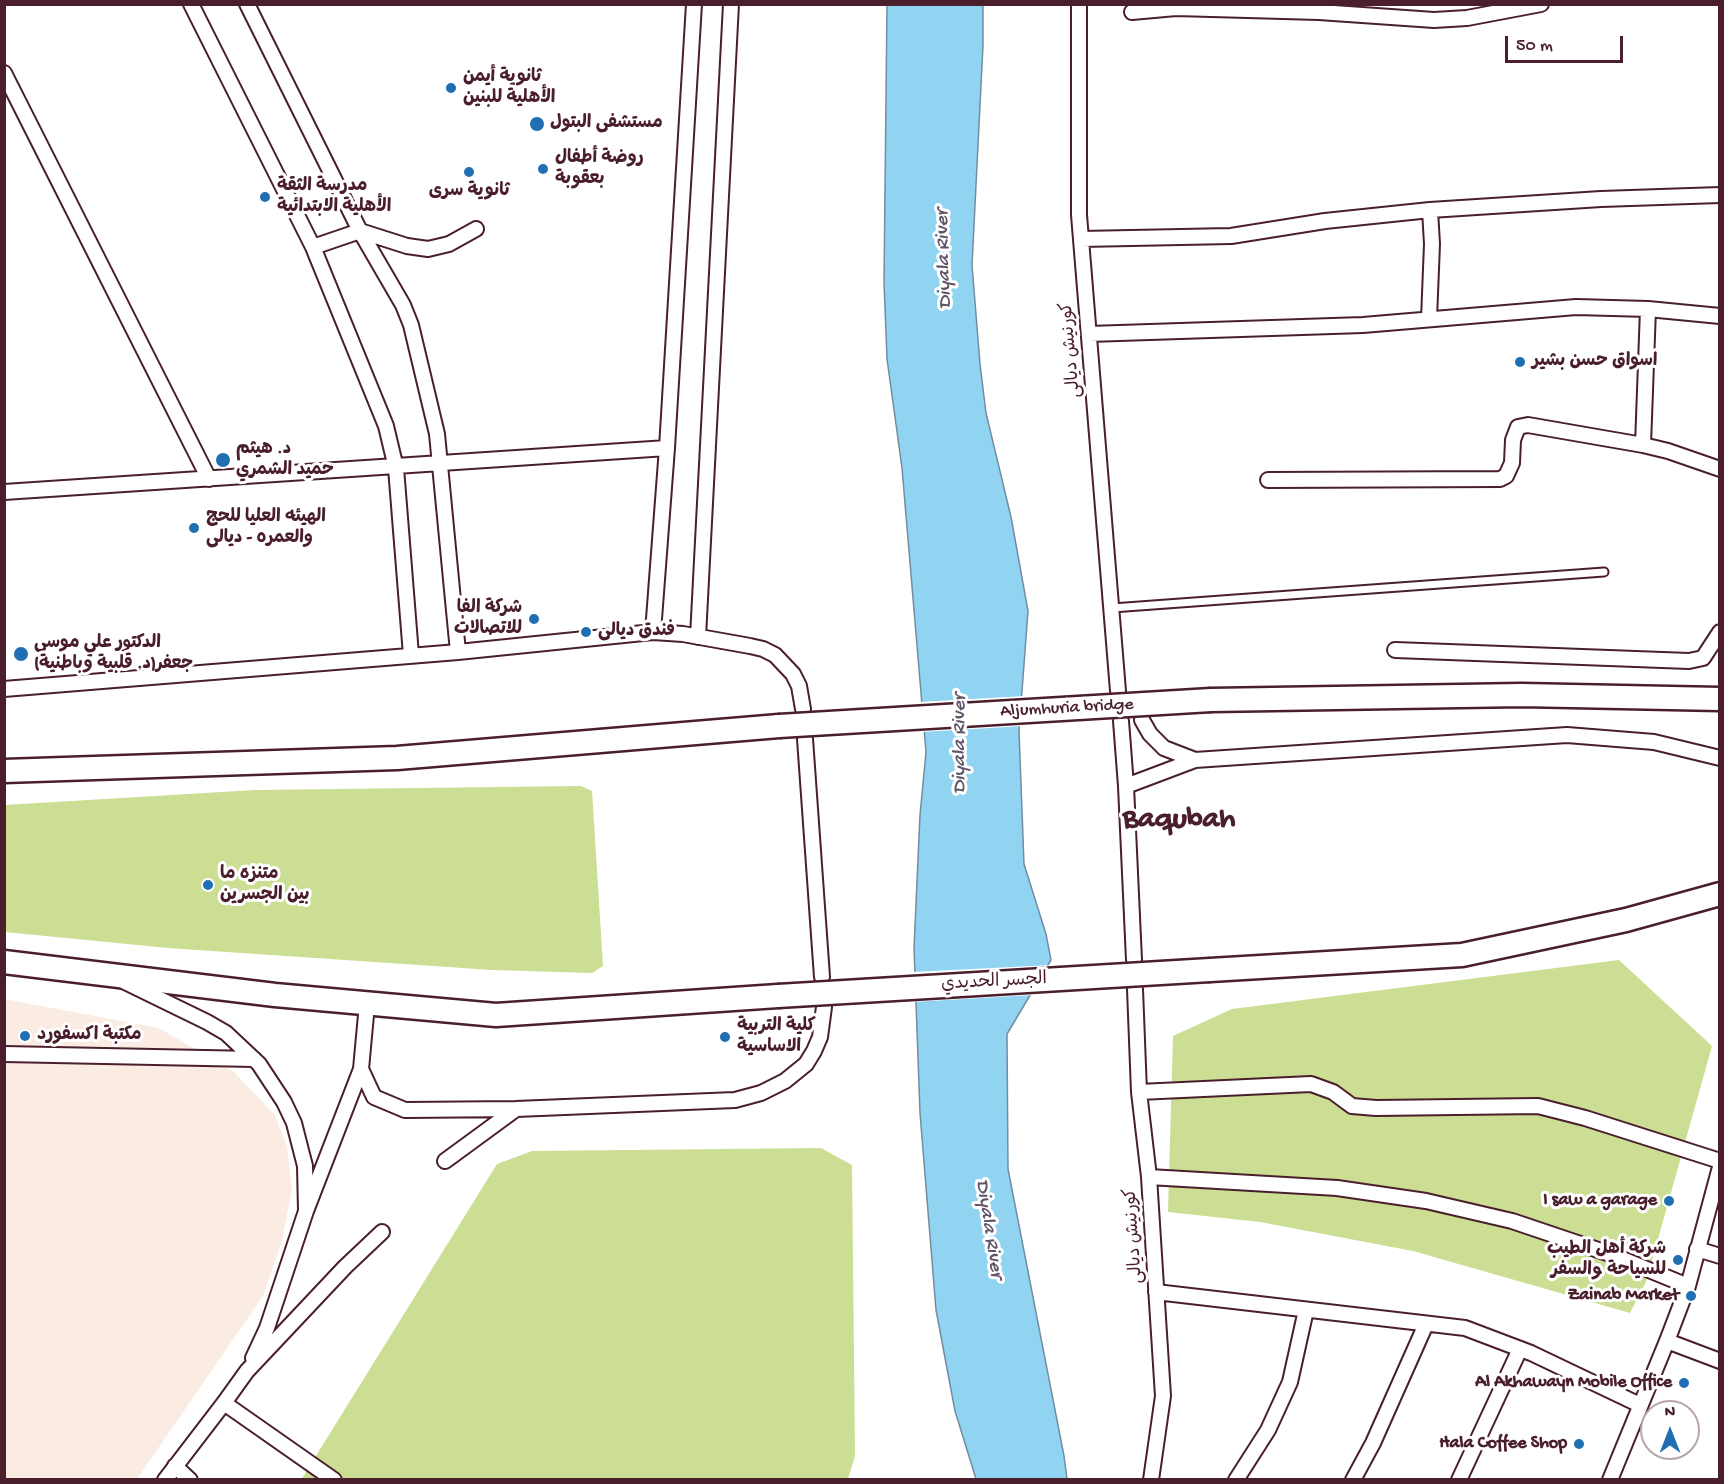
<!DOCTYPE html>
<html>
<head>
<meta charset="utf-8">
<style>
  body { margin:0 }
  #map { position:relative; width:1724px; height:1484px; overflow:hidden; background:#fff; font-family:"Gochi Hand",sans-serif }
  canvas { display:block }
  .frame { position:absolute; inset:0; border:6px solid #4a1f2b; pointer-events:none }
  .north { position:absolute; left:1640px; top:1400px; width:60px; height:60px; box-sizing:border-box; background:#fff; border:2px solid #b7a5aa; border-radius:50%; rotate:0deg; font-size:16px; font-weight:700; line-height:24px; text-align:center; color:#4a1f2b }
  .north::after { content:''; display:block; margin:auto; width:21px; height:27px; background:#1f6fb2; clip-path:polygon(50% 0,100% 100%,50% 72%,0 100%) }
  .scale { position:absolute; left:1505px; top:36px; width:118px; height:27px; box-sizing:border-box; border:3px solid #4a1f2b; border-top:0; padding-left:8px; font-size:18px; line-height:21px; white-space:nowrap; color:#4a1f2b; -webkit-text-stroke:4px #fff; paint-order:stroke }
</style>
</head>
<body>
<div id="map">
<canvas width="1724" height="1484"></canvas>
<div class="frame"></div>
<div class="north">N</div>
<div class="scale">50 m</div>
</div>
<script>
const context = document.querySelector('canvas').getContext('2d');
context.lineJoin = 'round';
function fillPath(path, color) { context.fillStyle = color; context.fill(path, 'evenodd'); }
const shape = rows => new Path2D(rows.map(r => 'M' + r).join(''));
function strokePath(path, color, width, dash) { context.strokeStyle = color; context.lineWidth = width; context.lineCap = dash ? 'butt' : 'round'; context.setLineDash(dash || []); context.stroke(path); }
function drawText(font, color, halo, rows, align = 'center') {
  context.font = font + ' "Gochi Hand","Playpen Sans Arabic",sans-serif'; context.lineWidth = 6; context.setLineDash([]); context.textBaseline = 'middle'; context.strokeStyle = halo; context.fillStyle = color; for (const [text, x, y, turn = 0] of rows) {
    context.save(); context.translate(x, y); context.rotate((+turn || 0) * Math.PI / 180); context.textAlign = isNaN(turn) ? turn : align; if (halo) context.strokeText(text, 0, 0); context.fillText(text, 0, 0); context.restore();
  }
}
const built = shape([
  [4,999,159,1028,234,1072,275,1115,287,1146,292,1189,282,1241,263,1296,137,1479,5,1479]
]);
const green = shape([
  [581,786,592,791,603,966,592,973,492,970,168,948,5,932,5,805,255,790],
  [1619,960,1712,1046,1646,1282,1630,1313,1413,1251,1260,1222,1168,1212,1173,1036,1232,1009],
  [821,1148,852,1165,855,1456,848,1479,301,1480,497,1164,532,1151]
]);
const water = shape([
  [887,5,983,5,983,45,972,265,980,364,986,413,1011,517,1028,611,1019,731,1024,864,1046,934,1051,960,1007,1034,1008,1169,1064,1456,1067,1479,976,1479,955,1411,936,1310,920,1113,914,948,920,815,926,752,902,468,887,359,884,282,887,5]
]);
const pier = shape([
  [1025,696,1023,726,922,732,919,702],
  [1052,965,1033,995,913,1002,912,972]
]);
const lane = shape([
  [1112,608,1604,572]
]);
const street = shape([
  [191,4,313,247,386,426,396,468,411,655],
  [247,4,360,231,403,305,411,325,437,434,458,652],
  [1079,4,1079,215,1118,691],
  [1132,12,1176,8,1319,12,1434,20,1467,18,1541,4],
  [4,73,209,479],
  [1081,239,1231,236,1325,221,1430,210,1601,199,1720,195],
  [313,247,360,231,407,246,428,249,449,244,476,229],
  [1429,319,1432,244,1430,210],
  [1089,334,1363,325,1576,307,1648,309,1720,316],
  [1643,445,1648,309],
  [1268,480,1500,479,1506,476,1512,463,1513,440,1518,427,1528,425,1643,445,1668,451,1720,469],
  [4,492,667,448],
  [653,632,667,448,694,4],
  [698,637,731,4],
  [1395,650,1689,661,1703,658,1720,632],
  [4,689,458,652,653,632,683,634,750,646,763,649,775,655,793,674,799,686,803,709],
  [1142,720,1150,734,1164,748,1195,760],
  [1121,721,1126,786,1134,960],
  [805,739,822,977],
  [1126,786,1195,760,1567,735,1654,742,1720,758],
  [125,982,207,1022,226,1033,259,1064,284,1102,294,1123,305,1166,306,1211],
  [1135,989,1139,1092,1149,1177,1163,1396,1151,1480],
  [367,1004,361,1069,374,1097,405,1110,516,1109,735,1100,761,1093,785,1081,806,1064,814,1051,820,1037,824,1007],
  [4,1054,254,1059],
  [1139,1092,1311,1084,1333,1092,1352,1106,1376,1108,1538,1106,1585,1118,1720,1161],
  [445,1161,516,1109],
  [1149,1177,1337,1188,1426,1201,1512,1221,1610,1254,1688,1286],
  [1697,1249,1720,1256],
  [1156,1292,1465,1328,1531,1353,1640,1405],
  [1667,1341,1720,1361],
  [253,1358,267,1328,306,1211,361,1069],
  [224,1403,334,1480],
  [175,1466,190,1480],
  [165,1480,224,1403,247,1371,345,1267,382,1232],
  [1236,1480,1268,1430,1290,1382,1306,1310],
  [1353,1480,1373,1443,1426,1324],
  [1459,1480,1520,1349],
  [1610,1480,1667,1341,1688,1286,1720,1167]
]);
const primary = shape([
  [1211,700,1522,695,1720,699],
  [4,771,397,758,779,726],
  [4,962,275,995,496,1015,778,996],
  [1210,970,1462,955,1626,920,1720,894]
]);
const primaryBridge = shape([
  [779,726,1211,700],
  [778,996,1210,970]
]);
const markers = [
  [451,88,6,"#1f6fb2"],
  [537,124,8,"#1f6fb2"],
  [543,169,6,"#1f6fb2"],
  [469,172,6,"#1f6fb2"],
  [265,197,6,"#1f6fb2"],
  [1520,362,6,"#1f6fb2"],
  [223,460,8,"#1f6fb2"],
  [194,528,6,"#1f6fb2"],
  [534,619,6,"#1f6fb2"],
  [586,632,6,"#1f6fb2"],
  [21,654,8,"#1f6fb2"],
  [208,885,6,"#1f6fb2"],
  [25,1036,6,"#1f6fb2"],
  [725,1037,6,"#1f6fb2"],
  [1669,1201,6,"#1f6fb2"],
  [1678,1260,6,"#1f6fb2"],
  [1691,1296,6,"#1f6fb2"],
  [1684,1383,6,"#1f6fb2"],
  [1579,1444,6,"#1f6fb2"]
];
const poiNames = [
  ["ثانوية أيمن",463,78],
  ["الأهلية للبنين",463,99],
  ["مستشفى البتول",550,124],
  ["روضة أطفال",555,159],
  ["بعقوبة",555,180],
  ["مدرسة الثقة",277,187],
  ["الأهلية الابتدائية",277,208],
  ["ثانوية سرى",469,192,"center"],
  ["اسواق حسن بشير",1532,362],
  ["د. هيثم",236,450],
  ["حميد الشمري",236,471],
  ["الهيئه العليا للحج",206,518],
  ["والعمره - ديالى",206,539],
  ["شركة الفا",522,609,"right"],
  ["للاتصالات",522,630,"right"],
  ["فندق ديالى",598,632],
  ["الدكتور علي موسى",34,644],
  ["جعفر(د. قلبية وباطنية)",34,665],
  ["متنزه ما",220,875],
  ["بين الجسرين",220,896],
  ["كلية التربية",737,1027],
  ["الاساسية",737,1048],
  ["مكتبة اكسفورد",37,1036],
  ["I saw a garage",1657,1201,"right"],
  ["شركة أهل الطيب",1666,1250,"right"],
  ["للسياحة والسفر",1666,1271,"right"],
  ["Zainab Market",1679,1296,"right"],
  ["Al Akhawayn Mobile Office",1672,1383,"right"],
  ["Hala Coffee Shop",1567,1444,"right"]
];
const streetNames = [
  ["كورنيش ديالى",1072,350,-95],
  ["Aljumhuria bridge",1067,709,-3],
  ["الجسر الحديدي",994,983,-3],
  ["كورنيش ديالى",1135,1236,-94]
];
const waterNames = [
  ["Diyala River",945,259,-92],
  ["Diyala River",961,744,-90],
  ["Diyala River",988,1229,81]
];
const townNames = [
  ["Baqubah",1179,821]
];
fillPath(built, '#faece2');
fillPath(green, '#cbde93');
fillPath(water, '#90d4f2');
strokePath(water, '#748ca2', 1.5);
fillPath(pier, '#fff');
strokePath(lane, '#4a1f2b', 11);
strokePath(street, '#4a1f2b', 18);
strokePath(primary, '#4a1f2b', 27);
strokePath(lane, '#fff', 7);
strokePath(street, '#fff', 14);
strokePath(primary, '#fff', 22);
strokePath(primaryBridge, '#4a1f2b', 27, []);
strokePath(primaryBridge, '#fff', 22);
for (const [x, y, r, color] of markers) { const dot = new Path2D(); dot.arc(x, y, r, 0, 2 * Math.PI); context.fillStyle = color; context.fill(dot); strokePath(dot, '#fff', 2); }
drawText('bold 18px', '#4a1f2b', '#fff', poiNames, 'left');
drawText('18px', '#4a1f2b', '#fff', streetNames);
drawText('italic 20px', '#5f5567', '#fff', waterNames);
drawText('bold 30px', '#4a1f2b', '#fff', townNames);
</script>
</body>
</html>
